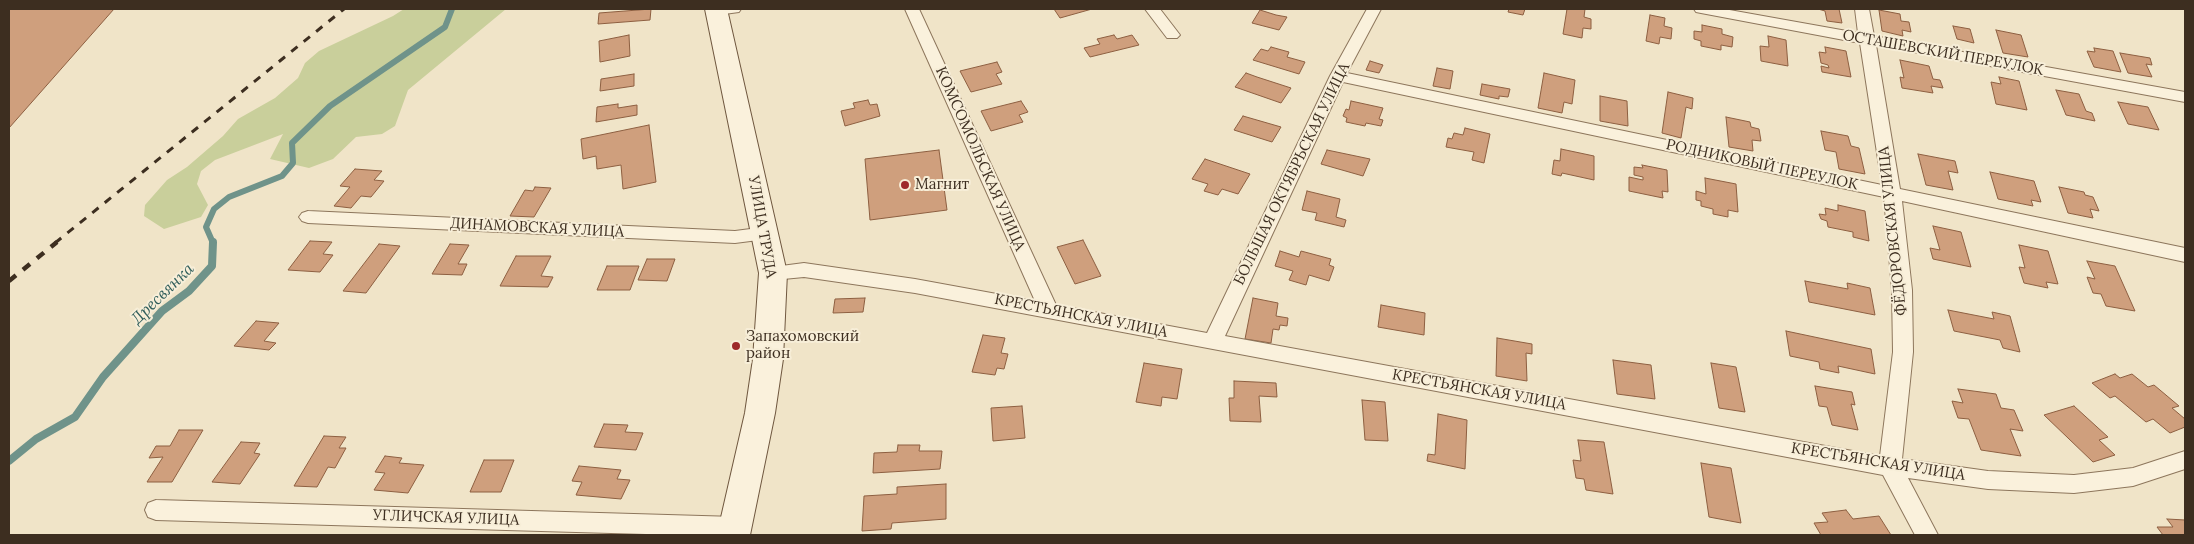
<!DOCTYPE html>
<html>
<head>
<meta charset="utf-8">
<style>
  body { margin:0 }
  #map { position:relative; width:2194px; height:544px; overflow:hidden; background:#f0e4c8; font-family:Lora,serif }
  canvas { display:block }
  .frame { position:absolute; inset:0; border:10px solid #3d2e20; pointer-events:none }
</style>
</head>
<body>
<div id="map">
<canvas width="2194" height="544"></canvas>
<div class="frame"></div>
</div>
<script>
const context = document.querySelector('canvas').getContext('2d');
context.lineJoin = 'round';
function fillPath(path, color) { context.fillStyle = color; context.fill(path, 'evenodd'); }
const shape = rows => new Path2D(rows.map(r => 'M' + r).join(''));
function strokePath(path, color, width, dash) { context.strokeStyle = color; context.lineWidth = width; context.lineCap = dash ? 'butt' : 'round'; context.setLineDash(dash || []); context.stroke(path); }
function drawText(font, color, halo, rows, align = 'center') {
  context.font = font + ' Lora,serif'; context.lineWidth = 4; context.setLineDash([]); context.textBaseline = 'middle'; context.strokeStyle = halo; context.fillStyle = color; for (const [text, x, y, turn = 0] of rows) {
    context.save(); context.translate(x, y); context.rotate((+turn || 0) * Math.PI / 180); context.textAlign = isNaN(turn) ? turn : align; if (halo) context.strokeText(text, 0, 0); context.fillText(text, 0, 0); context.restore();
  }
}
const green = shape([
  [404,9,506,9,408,90,395,126,382,134,356,137,333,159,309,168,270,159,283,134,215,160,201,171,197,184,208,205,201,217,164,229,144,216,145,205,167,180,187,167,223,136,238,119,275,98,298,78,305,63,319,51,393,16]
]);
const streamFar1 = shape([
  [213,243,206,227,214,209,229,197,282,176,293,163,292,143,330,106,445,27,452,9]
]);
const stream = shape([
  [9,461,36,439,75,417,103,377,162,311,189,291,212,266,213,242]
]);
const building = shape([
  [9,9,114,9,9,128,9,9],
  [651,9,650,20,598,24,599,13,651,9],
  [1054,9,1092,9,1060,18,1054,9],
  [1509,9,1525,9,1523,15,1508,12,1509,9],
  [1567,9,1585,9,1584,17,1591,19,1591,29,1583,28,1582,38,1563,34,1567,9],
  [1818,9,1839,9,1842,23,1827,21,1825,11,1818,9],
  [1260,10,1276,15,1287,17,1279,30,1252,23,1260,10],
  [1879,10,1900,14,1901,21,1909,22,1911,32,1902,30,1903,36,1882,31,1879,10],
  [1650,15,1665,18,1664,26,1672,28,1671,39,1660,37,1659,44,1646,41,1650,15],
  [1702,25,1722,29,1722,34,1733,37,1732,47,1721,45,1721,50,1701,46,1701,41,1694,39,1694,31,1702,32,1702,25],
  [1953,26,1970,29,1974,43,1957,39,1953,26],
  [1996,30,2021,35,2028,57,2003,53,1996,30],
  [629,35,630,56,600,62,599,41,629,35],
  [1114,35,1117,39,1132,35,1139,45,1090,57,1084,48,1100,44,1097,39,1114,35],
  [1768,36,1786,40,1788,66,1761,61,1760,46,1769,47,1768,36],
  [1271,47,1289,52,1287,57,1305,62,1299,74,1253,60,1261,49,1268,51,1271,47],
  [1825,47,1846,51,1851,77,1822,72,1821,66,1829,68,1828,65,1821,63,1819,52,1826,53,1825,47],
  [2094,48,2113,51,2121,72,2094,67,2087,51,2095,52,2094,48],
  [2120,53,2150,58,2152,65,2146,64,2152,77,2128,73,2120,53],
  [1900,60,1929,66,1933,79,1940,80,1943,88,1931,86,1933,93,1902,88,1900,77,1904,78,1900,60],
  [1370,61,1383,65,1379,73,1366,70,1370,61],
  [997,62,1002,72,996,74,1002,84,971,92,960,71,997,62],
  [1437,68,1453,71,1450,89,1433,86,1437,68],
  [1246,73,1257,77,1291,88,1281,103,1235,87,1246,73],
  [1544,73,1575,80,1572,104,1564,102,1562,113,1538,108,1544,73],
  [634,74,634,86,600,91,601,79,634,74],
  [1999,77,2019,81,2027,110,1996,104,1991,82,2001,84,1999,77],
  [1482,84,1510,89,1508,97,1499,96,1499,99,1480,95,1482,84],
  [2056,90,2079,94,2086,111,2092,113,2095,121,2066,115,2056,90],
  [1668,92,1693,98,1692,109,1686,107,1681,138,1662,133,1668,92],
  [1600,96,1627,101,1628,126,1600,121,1600,96],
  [868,100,870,105,877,104,880,116,845,126,841,111,855,108,853,103,868,100],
  [1021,101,1028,112,1019,115,1023,122,991,131,981,111,1021,101],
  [1351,101,1383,108,1379,119,1383,120,1381,126,1366,123,1365,126,1346,122,1347,118,1343,116,1346,109,1349,110,1351,101],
  [2118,102,2148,107,2159,130,2128,124,2118,102],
  [618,104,618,108,637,105,637,115,596,122,597,107,618,104],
  [1243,116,1281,127,1272,142,1234,130,1243,116],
  [1726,117,1750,122,1751,127,1759,129,1761,141,1752,140,1753,151,1729,147,1726,117],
  [649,125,656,182,623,189,621,165,597,169,596,156,583,159,581,139,649,125],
  [1465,128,1490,134,1484,163,1472,160,1474,152,1446,147,1448,138,1452,139,1454,133,1463,135,1465,128],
  [1821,131,1848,136,1851,146,1859,148,1865,174,1839,169,1836,152,1825,150,1821,131],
  [1561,149,1594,156,1594,180,1562,173,1561,176,1552,174,1554,160,1560,161,1561,149],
  [939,150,947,210,870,220,865,159,939,150],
  [1327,150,1370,159,1363,176,1321,164,1327,150],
  [1918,154,1955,161,1958,173,1948,171,1953,190,1926,185,1918,154],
  [1205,159,1250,174,1238,194,1222,189,1218,195,1204,191,1208,184,1192,179,1205,159],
  [1642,165,1667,170,1668,192,1662,191,1663,198,1629,191,1629,177,1643,180,1643,177,1634,175,1634,167,1643,168,1642,165],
  [355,169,382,171,374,180,384,181,371,197,361,196,351,208,334,206,350,187,340,186,355,169],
  [1990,172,2034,181,2041,202,2031,200,2033,206,1998,199,1990,172],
  [1705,178,1736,184,1738,212,1728,210,1728,217,1713,214,1713,209,1701,206,1701,201,1696,200,1696,191,1706,194,1705,178],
  [535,187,551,188,534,217,510,216,525,190,533,191,535,187],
  [2059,187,2084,192,2085,195,2093,197,2099,211,2090,209,2093,218,2068,213,2059,187],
  [1307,191,1340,199,1336,217,1346,220,1344,227,1315,220,1317,213,1302,210,1307,191],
  [1838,205,1865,211,1869,241,1853,237,1853,232,1828,227,1827,221,1821,219,1819,214,1826,215,1825,208,1838,211,1838,205],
  [1933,226,1961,232,1971,267,1933,259,1930,248,1940,250,1933,226],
  [1083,240,1101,276,1075,284,1057,247,1083,240],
  [310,241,332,242,323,254,333,255,320,272,288,270,310,241],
  [379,244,400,246,366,293,343,291,379,244],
  [450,244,469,245,458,264,467,264,462,275,432,274,450,244],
  [2019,245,2048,251,2058,284,2046,282,2048,288,2024,283,2019,267,2025,268,2019,245],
  [1280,251,1299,257,1301,251,1331,259,1329,265,1334,267,1329,281,1309,275,1306,285,1289,280,1293,271,1275,266,1280,251],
  [516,256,551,256,541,276,553,277,548,287,500,286,516,256],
  [647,259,675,259,667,281,638,280,647,259],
  [2087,261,2115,266,2135,311,2106,306,2101,294,2093,293,2087,277,2095,279,2087,261],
  [607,266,639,266,630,290,597,290,607,266],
  [1805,281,1848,289,1847,283,1870,288,1875,315,1809,302,1805,281],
  [865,298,863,312,833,313,835,299,865,298],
  [1253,298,1278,303,1276,316,1288,318,1287,326,1280,325,1279,330,1273,329,1271,343,1245,339,1253,298],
  [1381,305,1425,313,1424,335,1378,327,1381,305],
  [1948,310,1994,319,1992,312,2010,316,2020,352,2003,348,2000,340,1954,331,1948,310],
  [256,321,279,323,264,341,276,343,269,350,234,346,256,321],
  [1786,331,1871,349,1875,374,1838,366,1839,373,1820,369,1819,362,1790,356,1786,331],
  [983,335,1005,338,1001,353,1008,354,1004,369,997,368,995,375,972,372,983,335],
  [1497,338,1532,344,1532,354,1526,353,1527,381,1496,376,1497,338],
  [1613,360,1651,365,1655,399,1617,394,1613,360],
  [1144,363,1182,369,1177,399,1162,397,1161,406,1136,402,1144,363],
  [1711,363,1736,367,1745,412,1719,408,1711,363],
  [2115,374,2120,378,2132,374,2148,387,2154,385,2179,406,2172,408,2185,419,2185,427,2170,433,2153,419,2146,422,2115,396,2110,398,2092,383,2115,374],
  [1234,381,1276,383,1277,397,1259,396,1261,422,1230,421,1229,398,1234,398,1234,381],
  [1815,386,1852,392,1855,405,1851,404,1858,430,1832,425,1827,407,1819,406,1815,386],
  [1958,389,1996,394,2001,408,2014,410,2023,431,2010,429,2021,456,1981,450,1969,419,1958,418,1952,401,1963,403,1958,389],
  [1362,400,1385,402,1388,441,1365,440,1362,400],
  [1022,406,1025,438,993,441,991,408,1022,406],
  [2074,406,2108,437,2099,440,2115,455,2093,462,2044,415,2074,406],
  [1438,414,1467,420,1465,469,1427,461,1428,454,1435,455,1438,414],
  [604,424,628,425,625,432,643,433,636,450,594,447,604,424],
  [179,430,203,430,172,482,147,482,163,457,149,458,156,446,170,446,179,430],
  [324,436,346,437,339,448,346,448,335,468,328,467,317,487,294,486,324,436],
  [1578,440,1604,442,1613,494,1586,490,1584,479,1576,478,1573,460,1581,461,1578,440],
  [241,442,260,443,254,453,260,454,240,484,212,482,241,442],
  [898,445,920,445,919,451,942,451,940,469,873,473,874,453,897,452,898,445],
  [385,456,402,458,399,463,424,465,408,493,374,490,385,473,375,472,385,456],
  [484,460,514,460,501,492,470,492,484,460],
  [1701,463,1731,468,1741,523,1709,517,1701,463],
  [579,466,621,470,617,479,630,480,621,499,576,495,582,482,572,481,579,466],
  [946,484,946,519,892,523,891,529,862,531,864,496,897,494,897,487,946,484],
  [1846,510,1853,519,1879,516,1891,535,1821,535,1814,523,1828,522,1822,513,1846,510],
  [2167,519,2185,520,2185,535,2163,535,2157,527,2173,527,2167,519]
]);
const street = shape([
  [711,9,741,9,739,12,717,15,712,14,710,11,711,9],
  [905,9,919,9,1056,305,1207,333,1330,76,1367,9,1381,9,1347,73,1882,185,1860,43,1701,13,1696,12,1694,9,1724,9,1858,33,1855,9,1869,9,1874,36,2185,92,2185,102,1876,45,1900,189,2185,248,2185,262,1902,201,1912,290,1913,352,1902,459,1988,471,2074,475,2133,468,2185,451,2185,469,2133,486,2074,493,1988,489,1908,478,1938,535,1915,535,1883,475,915,293,804,277,773,280,766,278,764,273,766,268,804,263,915,279,1035,301,905,9],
  [1343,82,1884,197,1892,290,1893,352,1880,456,1225,336,1343,82],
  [1145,9,1160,9,1180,35,1177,38,1167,38,1145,9],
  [308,211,735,231,766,227,772,228,775,233,772,238,766,239,735,243,308,223,302,221,299,217,302,213,308,211],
  [156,500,736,517,744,520,747,527,744,534,740,535,681,535,156,520,148,517,145,510,148,503,156,500]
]);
const secondary = shape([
  [705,9,727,9,787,273,783,359,775,413,750,535,717,535,745,413,753,359,759,273,705,9]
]);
const railFar1 = shape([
  [55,243,344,9]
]);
const rail = shape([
  [9,281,57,242]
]);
const markers = [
  [905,185,5,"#9e2a2b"],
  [736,346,5,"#9e2a2b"]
];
const streetNames = [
  ["ОСТАШЕВСКИЙ ПЕРЕУЛОК",1943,53,10],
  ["КОМСОМОЛЬСКАЯ УЛИЦА",980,159,66],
  ["РОДНИКОВЫЙ ПЕРЕУЛОК",1762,165,12],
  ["БОЛЬШАЯ ОКТЯБРЬСКАЯ УЛИЦА",1292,174,-64],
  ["УЛИЦА ТРУДА",762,227,80],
  ["ДИНАМОВСКАЯ УЛИЦА",537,228,3],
  ["ФЁДОРОВСКАЯ УЛИЦА",1893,231,-96],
  ["КРЕСТЬЯНСКАЯ УЛИЦА",1081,316,11],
  ["КРЕСТЬЯНСКАЯ УЛИЦА",1479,390,10],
  ["КРЕСТЬЯНСКАЯ УЛИЦА",1878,462,9],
  ["УГЛИЧСКАЯ УЛИЦА",446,518,2]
];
const poiNames = [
  ["Магнит",915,185],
  ["Запахомовский",746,337],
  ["район",746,354]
];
const waterNames = [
  ["Дресвянка",163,294,-44]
];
fillPath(green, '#c9cf9b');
strokePath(streamFar1, '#6f938a', 6);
strokePath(stream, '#6f938a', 8);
fillPath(building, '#cf9f7d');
strokePath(building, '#8d5f41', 1);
strokePath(street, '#8d765c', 2);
strokePath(secondary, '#6f573f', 2);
fillPath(street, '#faf1dc');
fillPath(secondary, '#faf1dc');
strokePath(railFar1, '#3d2e20', 3, [8, 8]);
strokePath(rail, '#3d2e20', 4.5, [9, 9]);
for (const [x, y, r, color] of markers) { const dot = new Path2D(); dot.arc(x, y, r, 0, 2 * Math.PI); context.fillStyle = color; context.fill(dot); strokePath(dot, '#f7eed8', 2); }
drawText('15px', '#3d2e20', '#f7eed8', streetNames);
drawText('15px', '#3d2e20', '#f7eed8', poiNames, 'left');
drawText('italic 16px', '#2f5d5a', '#f7eed8', waterNames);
</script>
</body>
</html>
